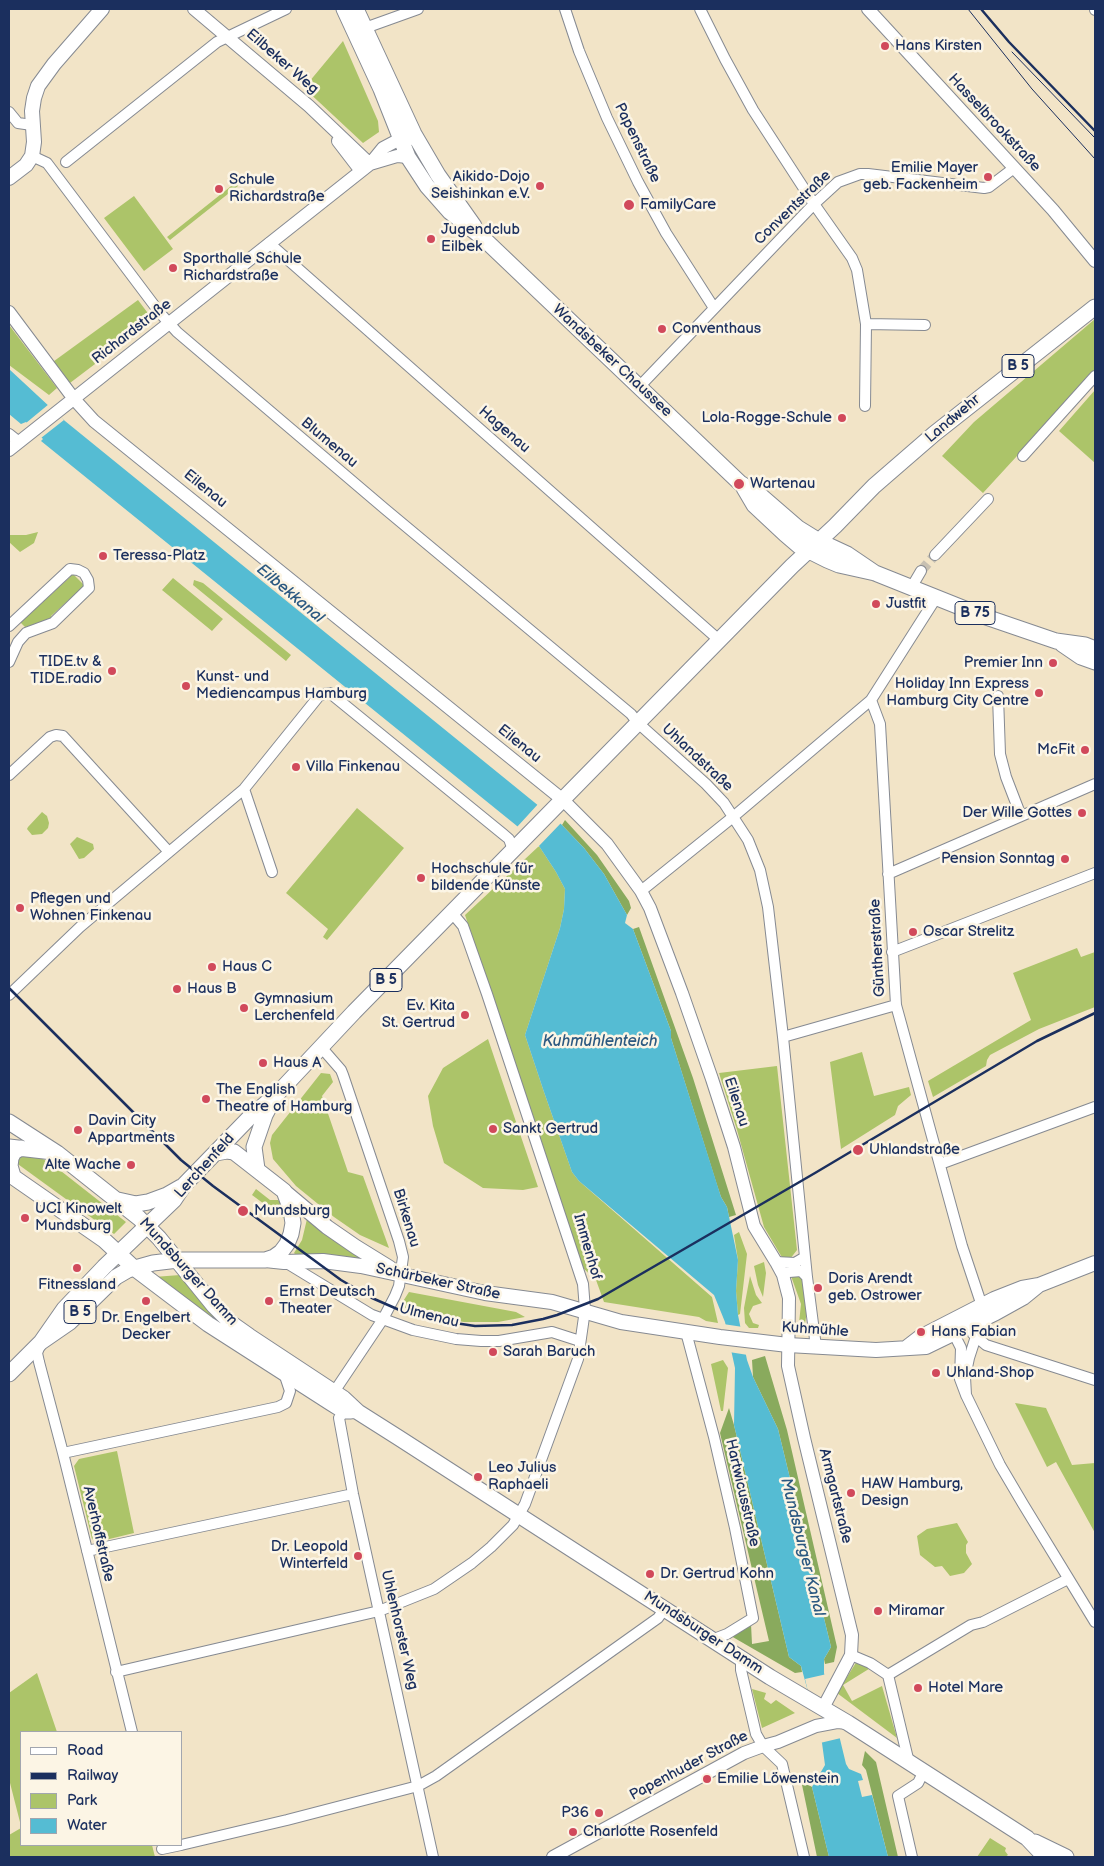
<!DOCTYPE html>
<html>
<head>
<meta charset="utf-8">
<style>
  body { margin:0 }
  #map { position:relative; width:1104px; height:1866px; overflow:hidden; background:#f2e4c7; font-family:"Balsamiq Sans",sans-serif }
  canvas { display:block }
  .frame { position:absolute; inset:0; border:10px solid #1b2f5e; pointer-events:none }
  .legend { position:absolute; left:20px; top:1731px; width:162px; height:115px; box-sizing:border-box; background:#fcf5e5; border:1px solid #a2a6af; margin:0; padding:6px 9px; list-style:none; font-size:15px; color:#1b2f5e }
  .legend li { display:flex; align-items:center; gap:10px; height:25px }
  .legend b { width:25px; border:1px solid #a2a6af }
</style>
</head>
<body>
<div id="map">
<canvas width="1104" height="1866"></canvas>
<div class="frame"></div>
<ul class="legend">
<li><b style="height:6px;background:#fff"></b>Road</li>
<li><b style="height:6px;background:#1b2f5e"></b>Railway</li>
<li><b style="height:14px;background:#acc469"></b>Park</li>
<li><b style="height:14px;background:#55bcd3"></b>Water</li>
</ul>
</div>
<script>
const context = document.querySelector('canvas').getContext('2d');
context.lineJoin = 'round';
function fillPath(path, color) { context.fillStyle = color; context.fill(path, 'evenodd'); }
const shape = rows => new Path2D(rows.map(r => 'M' + r).join(''));
function strokePath(path, color, width, dash) { context.strokeStyle = color; context.lineWidth = width; context.lineCap = dash ? 'butt' : 'round'; context.setLineDash(dash || []); context.stroke(path); }
function drawText(font, color, halo, rows, align = 'center') {
  context.font = font + ' "Balsamiq Sans",sans-serif'; context.lineWidth = 5; context.setLineDash([]); context.textBaseline = 'middle'; context.strokeStyle = halo; context.fillStyle = color; for (const [text, x, y, turn = 0] of rows) {
    context.save(); context.translate(x, y); context.rotate((+turn || 0) * Math.PI / 180); context.textAlign = isNaN(turn) ? turn : align; if (halo) context.strokeText(text, 0, 0); context.fillText(text, 0, 0); context.restore();
  }
}
const green = shape([
  [343,41,378,121,379,132,363,143,304,88],
  [235,183,238,186,170,240,167,237],
  [134,196,173,249,144,271,104,218],
  [138,300,153,320,66,386,50,364],
  [1095,319,1095,371,983,493,942,456,974,422],
  [9,325,57,388,49,395,9,365],
  [1095,390,1095,463,1059,431],
  [38,532,34,543,20,552,9,542,9,535,26,535],
  [71,572,87,588,81,589,51,616,53,619,26,628,18,620,33,611,70,577,69,575],
  [173,578,223,619,212,631,162,590],
  [194,580,203,583,291,655,286,661,193,585],
  [357,808,404,848,327,940,323,937,328,929,286,893],
  [42,812,47,816,49,823,48,828,42,834,32,835,27,829,28,827],
  [77,837,93,844,94,849,84,858,79,859,70,844],
  [539,846,556,872,565,889,564,909,560,928,525,1035,544,1092,572,1172,579,1181,712,1297,718,1323,706,1321,699,1317,604,1302,596,1280,583,1268,465,915],
  [1077,948,1081,957,1095,952,1095,1007,1039,1029,990,1055,987,1060,986,1066,933,1097,928,1081,1031,1020,1013,973],
  [488,1039,538,1187,523,1190,483,1188,444,1163,433,1126,428,1096,443,1068],
  [862,1052,874,1096,909,1087,911,1095,898,1106,895,1115,841,1149,830,1062],
  [777,1066,797,1250,790,1259,783,1259,764,1227,737,1130,719,1073],
  [321,1073,330,1074,333,1082,322,1096,348,1172,363,1176,389,1248,360,1235,334,1217,296,1186,273,1159,270,1143,272,1135],
  [35,1155,52,1164,126,1222,114,1234,15,1162,17,1156],
  [256,1189,270,1200,278,1200,280,1202,285,1217,283,1218,252,1195],
  [307,1219,368,1260,315,1254,296,1255,294,1253,302,1240],
  [739,1232,747,1254,740,1314,738,1315,736,1291,738,1260,734,1235],
  [764,1262,766,1273,763,1297,758,1285,754,1266],
  [795,1274,802,1277,807,1312,805,1323,799,1323,801,1304,791,1276],
  [180,1275,197,1297,218,1322,154,1277],
  [750,1276,756,1295,762,1303,753,1306,749,1314,753,1323,759,1325,758,1328,749,1328,745,1323,744,1308],
  [409,1292,516,1312,525,1317,498,1322,464,1322,425,1315,400,1306],
  [723,1360,728,1368,723,1411,721,1411,711,1364],
  [1015,1403,1046,1408,1072,1465,1095,1463,1095,1533,1056,1462,1047,1467],
  [117,1451,134,1533,97,1542,92,1539,74,1466,79,1459],
  [957,1523,968,1542,966,1545,966,1553,972,1564,964,1573,950,1576,942,1566,935,1567,920,1555,917,1536,927,1529],
  [857,1661,872,1667,843,1685,852,1701,882,1686,897,1738,837,1693],
  [37,1673,57,1732,21,1732,21,1826,9,1779,9,1693],
  [752,1689,766,1693,764,1699,771,1704,776,1700,795,1713,762,1728],
  [21,1828,21,1845,152,1845,155,1857,9,1857,9,1835],
  [990,1838,1006,1848,1005,1851,1008,1855,1005,1857,977,1857]
]);
const forest = shape([
  [565,820,597,855,629,901,631,908,627,915,604,874,584,848,562,825],
  [639,927,693,1078,736,1215,729,1217,727,1207,721,1197,716,1182,671,1038,671,1031,633,929],
  [765,1356,787,1430,837,1647,834,1662,825,1664,824,1659,831,1647,778,1429,753,1377,752,1360],
  [729,1408,734,1425,789,1657,801,1666,802,1672,795,1673,731,1636,751,1624,752,1644,769,1641,720,1433],
  [865,1751,876,1762,898,1857,888,1857,866,1770,862,1765],
  [801,1780,812,1787,829,1857,817,1857]
]);
const water = shape([
  [9,369,65,421,561,824,584,848,604,874,627,915,625,923,633,929,671,1031,671,1038,721,1197,727,1207,738,1260,736,1291,738,1315,747,1360,753,1377,778,1429,831,1647,824,1659,824,1673,846,1764,849,1769,861,1774,863,1780,858,1781,862,1797,872,1795,888,1857,829,1857,812,1787,825,1765,822,1743,801,1666,789,1657,734,1425,735,1368,725,1322,714,1295,579,1181,572,1172,544,1092,525,1035,560,928,564,909,565,889,556,872,539,846,517,826,41,441,43,439,26,422,21,424,9,414]
]);
const pier = shape([
  [49,404,64,420,41,438,26,423],
  [539,803,561,823,538,847,517,827],
  [723,1324,743,1327,748,1355,729,1352],
  [827,1674,841,1738,820,1743,805,1679]
]);
const minorTunnel = shape([
  [921,571,935,555]
]);
const minor = shape([
  [565,9,579,51,607,118,638,182,666,233,714,308],
  [700,9,725,59,753,110,814,204,852,258,857,270,866,324,865,406],
  [1095,9,1095,10],
  [365,28,418,9],
  [9,112,18,123,32,125],
  [32,156,47,163,160,313,177,332,385,509,631,714,638,723,706,784,724,803,748,840,760,870,768,907,783,1037,807,1277,816,1347],
  [66,162,217,42,286,9],
  [269,243,719,640],
  [866,324,925,325],
  [639,387,814,204,838,182,860,174,868,174,984,188,989,187,1014,168],
  [9,434,19,442],
  [1023,456,1095,376],
  [935,555,988,499],
  [911,588,921,571],
  [9,626,70,569,78,570,84,573,88,580,89,588,53,623,26,633,18,642,9,662],
  [998,696,1000,754,1006,777,1021,816],
  [871,700,880,724,896,1005,962,1246,982,1306,981,1321,969,1358,965,1377,966,1395],
  [9,775,50,737,56,735,63,736,169,852],
  [244,789,272,872],
  [888,874,1095,784],
  [641,891,733,817,871,700,936,598],
  [892,952,1095,873],
  [9,995,80,927,244,789,319,696,324,694,330,693,503,834,509,839,513,850],
  [783,1037,896,1005],
  [321,1047,341,1070,343,1075,399,1241,403,1257,399,1286,395,1296,383,1319,334,1392],
  [940,1164,1095,1107],
  [285,1262,372,1315,413,1330,456,1339,481,1341,499,1341,552,1332,580,1341],
  [776,1262,795,1263,805,1257],
  [783,1275,789,1272,801,1271,807,1277],
  [951,1328,961,1348,960,1379,966,1395,1000,1465,1023,1504,1095,1622],
  [686,1332,714,1437,735,1528,753,1618,727,1634,714,1639],
  [973,1334,986,1345,1095,1380],
  [41,1343,37,1353,39,1362,63,1453,132,1732],
  [344,1411,339,1418,353,1494,433,1857],
  [63,1453,278,1407,286,1403,290,1391,284,1373],
  [87,1551,353,1494],
  [851,1655,870,1663,888,1675,909,1763],
  [741,1657,741,1670,756,1734,763,1746,782,1764,804,1857],
  [116,1672,379,1611,434,1589,472,1563,491,1547,513,1525,525,1504,578,1359,585,1310,583,1284,487,994,463,926,452,913],
  [888,1675,971,1625,983,1622,1068,1579],
  [181,1845,287,1820,418,1786,436,1776,658,1618,665,1608],
  [162,1849,181,1845],
  [912,1857,898,1796,918,1783,923,1773]
]);
const tertiary = shape([
  [194,9,309,106,370,164],
  [868,9,1053,210,1095,261],
  [338,141,361,171],
  [370,164,397,156,408,157],
  [9,312,74,399,94,421,563,800,607,844,641,891,650,908,682,993,712,1079,734,1147,754,1226,776,1262,783,1275,789,1298,788,1366,804,1438,852,1635,851,1655,823,1708],
  [9,450,370,164,383,148,400,139,408,140],
  [553,1857,744,1753,763,1746,778,1742,816,1726,837,1722,848,1723]
]);
const secondary = shape([
  [9,178,26,165,32,156,34,142,32,111,34,98,38,86,54,64,102,9],
  [284,1191,327,1227,356,1247,390,1268],
  [265,1260,284,1262,323,1261,361,1266,485,1293,552,1302,621,1322,720,1337,788,1345,876,1350,926,1347,996,1313,1023,1298,1039,1285],
  [907,1347,920,1337,994,1299,1022,1288,1039,1285,1095,1263]
]);
const primary = shape([
  [344,9,381,89,408,157,427,186,450,212,484,239,740,483,761,496,798,528,819,541,847,554,875,573],
  [356,9,414,134,438,175,474,226],
  [744,488,754,505,785,534,799,546,827,560,839,565,875,573,980,615,1056,641,1085,645,1095,649],
  [1062,644,1081,657,1095,662],
  [9,1122,57,1153,139,1218,159,1238,214,1306,232,1324,249,1336,343,1398,358,1412,399,1438,770,1677,848,1723,1027,1838,1045,1857],
  [9,1147,53,1152],
  [257,1169,254,1147,265,1115,272,1102],
  [9,1174,104,1240,134,1268,208,1324,331,1403,344,1411,351,1411],
  [13,1176,10,1166,11,1158,14,1152,21,1148],
  [118,1200,136,1204,148,1202,167,1195,181,1187],
  [41,1342,64,1309,104,1267,174,1200,184,1185,251,1116,277,1094,354,1012,792,566,835,526,874,486,934,434,1095,307],
  [9,1374,41,1342,70,1322,116,1277,128,1270,153,1263,178,1260,265,1260,274,1257,281,1252,287,1244,291,1234,293,1223,291,1210,284,1191,234,1152,227,1151,216,1153],
  [1035,1842,1066,1857]
]);
const tram = shape([
  [968,9,1032,89,1095,159],
  [1012,52,1095,138]
]);
const rail = shape([
  [981,9,1009,42,1095,131],
  [9,988,181,1160,213,1186,341,1280,372,1298,404,1312,428,1319,475,1326,512,1325,543,1319,557,1315,598,1299,815,1173,1037,1041,1095,1013]
]);
const markers = [
  [885,46,5,"#d1495b"],
  [988,177,5,"#d1495b"],
  [540,186,5,"#d1495b"],
  [219,189,5,"#d1495b"],
  [629,205,6,"#d1495b"],
  [431,239,5,"#d1495b"],
  [173,268,5,"#d1495b"],
  [662,329,5,"#d1495b"],
  [842,418,5,"#d1495b"],
  [739,484,6,"#d1495b"],
  [103,556,5,"#d1495b"],
  [876,604,5,"#d1495b"],
  [1053,663,5,"#d1495b"],
  [112,671,5,"#d1495b"],
  [186,686,5,"#d1495b"],
  [1039,693,5,"#d1495b"],
  [1085,750,5,"#d1495b"],
  [296,767,5,"#d1495b"],
  [1082,813,5,"#d1495b"],
  [1065,859,5,"#d1495b"],
  [421,878,5,"#d1495b"],
  [20,908,5,"#d1495b"],
  [913,932,5,"#d1495b"],
  [212,967,5,"#d1495b"],
  [177,989,5,"#d1495b"],
  [244,1008,5,"#d1495b"],
  [465,1015,5,"#d1495b"],
  [263,1063,5,"#d1495b"],
  [206,1099,5,"#d1495b"],
  [493,1129,5,"#d1495b"],
  [78,1130,5,"#d1495b"],
  [858,1150,6,"#d1495b"],
  [131,1165,5,"#d1495b"],
  [243,1211,6,"#d1495b"],
  [25,1218,5,"#d1495b"],
  [77,1268,5,"#d1495b"],
  [818,1288,5,"#d1495b"],
  [146,1301,5,"#d1495b"],
  [269,1301,5,"#d1495b"],
  [921,1332,5,"#d1495b"],
  [493,1352,5,"#d1495b"],
  [936,1373,5,"#d1495b"],
  [478,1477,5,"#d1495b"],
  [851,1493,5,"#d1495b"],
  [358,1556,5,"#d1495b"],
  [650,1574,5,"#d1495b"],
  [878,1611,5,"#d1495b"],
  [918,1688,5,"#d1495b"],
  [707,1779,5,"#d1495b"],
  [599,1813,5,"#d1495b"],
  [573,1832,5,"#d1495b"]
];
const shields = [
  [1018,366,32],
  [975,613,40],
  [386,980,32],
  [80,1312,32]
];
const shieldNames = [
  ["B 5",1018,366],
  ["B 75",975,613],
  ["B 5",386,980],
  ["B 5",80,1312]
];
const poiNames = [
  ["Hans Kirsten",895,46],
  ["Emilie Mayer",978,168,"right"],
  ["geb. Fackenheim",978,185,"right"],
  ["Aikido-Dojo",530,177,"right"],
  ["Seishinkan e.V.",530,194,"right"],
  ["Schule",229,180],
  ["Richardstraße",229,197],
  ["FamilyCare",640,205],
  ["Jugendclub",441,230],
  ["Eilbek",441,247],
  ["Sporthalle Schule",183,259],
  ["Richardstraße",183,276],
  ["Conventhaus",672,329],
  ["Lola-Rogge-Schule",832,418,"right"],
  ["Wartenau",750,484],
  ["Teressa-Platz",113,556],
  ["Justfit",886,604],
  ["TIDE.tv &",102,662,"right"],
  ["TIDE.radio",102,679,"right"],
  ["Premier Inn",1043,663,"right"],
  ["Kunst- und",196,677],
  ["Mediencampus Hamburg",196,694],
  ["Holiday Inn Express",1029,684,"right"],
  ["Hamburg City Centre",1029,701,"right"],
  ["McFit",1075,750,"right"],
  ["Villa Finkenau",306,767],
  ["Der Wille Gottes",1072,813,"right"],
  ["Pension Sonntag",1055,859,"right"],
  ["Hochschule für",431,869],
  ["bildende Künste",431,886],
  ["Pflegen und",30,899],
  ["Wohnen Finkenau",30,916],
  ["Oscar Strelitz",923,932],
  ["Haus C",222,967],
  ["Haus B",187,989],
  ["Gymnasium",254,999],
  ["Lerchenfeld",254,1016],
  ["Ev. Kita",455,1006,"right"],
  ["St. Gertrud",455,1023,"right"],
  ["Haus A",273,1063],
  ["The English",216,1090],
  ["Theatre of Hamburg",216,1107],
  ["Davin City",88,1121],
  ["Appartments",88,1138],
  ["Sankt Gertrud",503,1129],
  ["Uhlandstraße",869,1150],
  ["Alte Wache",121,1165,"right"],
  ["UCI Kinowelt",35,1209],
  ["Mundsburg",35,1226],
  ["Mundsburg",254,1211],
  ["Doris Arendt",828,1279],
  ["geb. Ostrower",828,1296],
  ["Fitnessland",77,1285,"center"],
  ["Ernst Deutsch",279,1292],
  ["Theater",279,1309],
  ["Dr. Engelbert",146,1318,"center"],
  ["Decker",146,1335,"center"],
  ["Hans Fabian",931,1332],
  ["Sarah Baruch",503,1352],
  ["Uhland-Shop",946,1373],
  ["Leo Julius",488,1468],
  ["Raphaeli",488,1485],
  ["HAW Hamburg,",861,1484],
  ["Design",861,1501],
  ["Dr. Leopold",348,1547,"right"],
  ["Winterfeld",348,1564,"right"],
  ["Dr. Gertrud Kohn",660,1574],
  ["Miramar",888,1611],
  ["Hotel Mare",928,1688],
  ["Emilie Löwenstein",717,1779],
  ["P36",589,1813,"right"],
  ["Charlotte Rosenfeld",583,1832]
];
const streetNames = [
  ["Eilbeker Weg",282,62,41],
  ["Hasselbrookstraße",994,123,47],
  ["Papenstraße",637,143,64],
  ["Conventstraße",793,208,-44],
  ["Richardstraße",132,332,-38],
  ["Wandsbeker Chaussee",612,361,43],
  ["Landwehr",953,419,-40],
  ["Hagenau",504,430,41],
  ["Blumenau",329,443,40],
  ["Eilenau",205,489,39],
  ["Eilenau",519,744,39],
  ["Uhlandstraße",697,758,43],
  ["Güntherstraße",878,948,-93],
  ["Eilenau",736,1102,72],
  ["Lerchenfeld",205,1166,-48],
  ["Birkenau",406,1218,73],
  ["Immenhof",587,1247,74],
  ["Mundsburger Damm",188,1272,48],
  ["Schürbeker Straße",438,1282,12],
  ["Ulmenau",429,1316,14],
  ["Kuhmühle",815,1330,4],
  ["Hartwicusstraße",742,1493,77],
  ["Armgartstraße",835,1496,76],
  ["Averhoffstraße",98,1534,77],
  ["Uhlenhorster Weg",399,1630,77],
  ["Mundsburger Damm",703,1633,33],
  ["Papenhuder Straße",689,1766,-28]
];
const waterNames = [
  ["Eilbekkanal",290,594,40],
  ["Kuhmühlenteich",600,1042],
  ["Mundsburger Kanal",802,1547,76]
];
fillPath(green, '#acc469');
fillPath(forest, '#89aa5d');
fillPath(water, '#55bcd3');
fillPath(pier, '#f2e4c7');
strokePath(minorTunnel, '#c7c0b2', 10, [10, 5]);
strokePath(minor, '#868a92', 12);
strokePath(tertiary, '#868a92', 14);
strokePath(secondary, '#868a92', 16);
strokePath(primary, '#868a92', 17);
strokePath(minor, '#fff', 10);
strokePath(tertiary, '#fff', 12);
strokePath(secondary, '#fff', 14);
strokePath(primary, '#fff', 15);
strokePath(tram, '#1b2f5e', 1);
strokePath(rail, '#1b2f5e', 2.5);
for (const [x, y, r, color] of markers) { const dot = new Path2D(); dot.arc(x, y, r, 0, 2 * Math.PI); context.fillStyle = color; context.fill(dot); strokePath(dot, '#fcf5e5', 2); }
for (const [x, y, w] of shields) { const box = new Path2D(); box.roundRect(x - w / 2, y - 11.5, w, 23, 4); context.fillStyle = '#fcf5e5'; context.fill(box); strokePath(box, '#1b2f5e', 1); }
drawText('bold 14px', '#1b2f5e', null, shieldNames);
drawText('15px', '#1b2f5e', '#fcf5e5', poiNames, 'left');
drawText('15px', '#1b2f5e', '#fcf5e5', streetNames);
drawText('italic 16px', '#2c5981', '#fcf5e5', waterNames);
</script>
</body>
</html>
